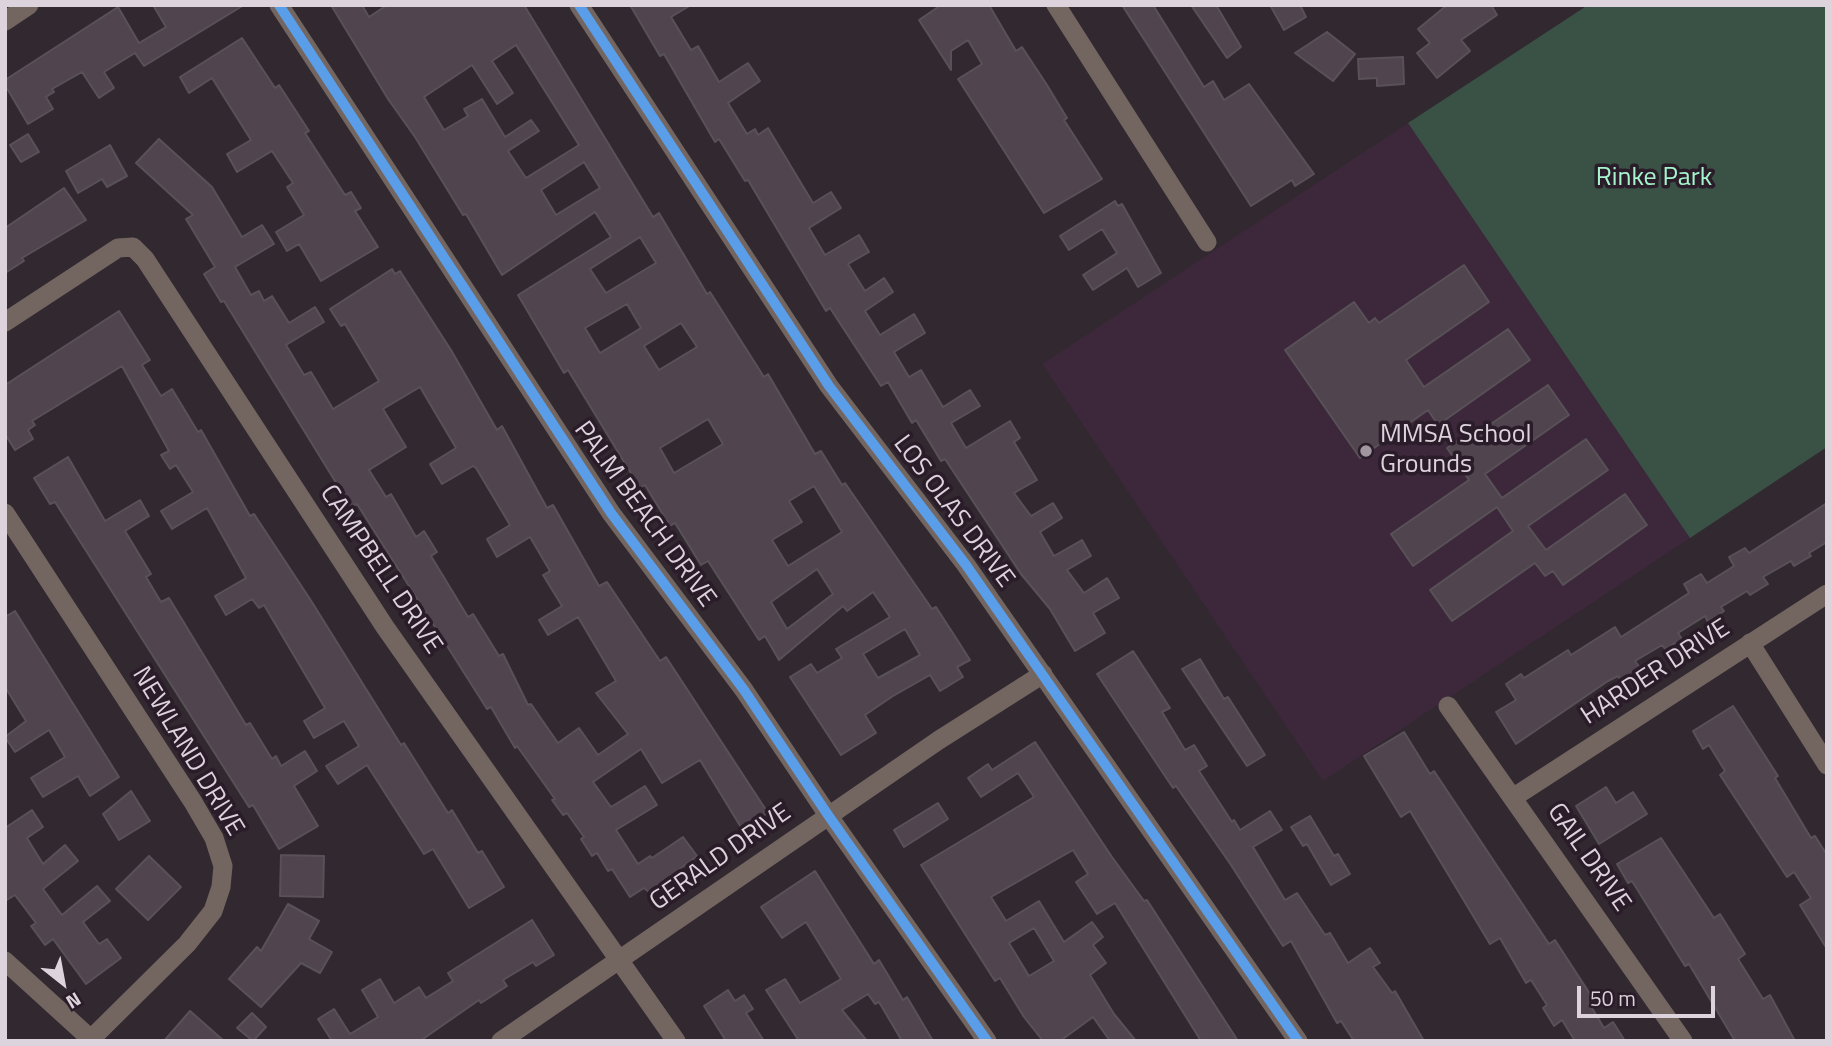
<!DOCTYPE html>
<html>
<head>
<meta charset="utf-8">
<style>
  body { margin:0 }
  #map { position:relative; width:1832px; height:1046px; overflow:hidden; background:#322830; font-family:"Titillium Web",sans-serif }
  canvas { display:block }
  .frame { position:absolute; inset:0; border:7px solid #ddd3dc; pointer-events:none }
  .north { position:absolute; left:28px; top:948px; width:70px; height:70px; -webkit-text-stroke:5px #2a1c29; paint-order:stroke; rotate:149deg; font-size:19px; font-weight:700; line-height:28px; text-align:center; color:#ddd3dc }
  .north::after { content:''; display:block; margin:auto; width:24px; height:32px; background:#ddd3dc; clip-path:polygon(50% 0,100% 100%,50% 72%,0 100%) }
  .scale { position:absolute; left:1577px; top:986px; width:138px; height:32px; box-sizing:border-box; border:4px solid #ddd3dc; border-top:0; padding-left:9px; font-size:21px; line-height:24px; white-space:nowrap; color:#ddd3dc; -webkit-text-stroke:5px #2a1c29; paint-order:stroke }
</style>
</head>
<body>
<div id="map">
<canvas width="1832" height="1046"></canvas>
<div class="frame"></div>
<div class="north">N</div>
<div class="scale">50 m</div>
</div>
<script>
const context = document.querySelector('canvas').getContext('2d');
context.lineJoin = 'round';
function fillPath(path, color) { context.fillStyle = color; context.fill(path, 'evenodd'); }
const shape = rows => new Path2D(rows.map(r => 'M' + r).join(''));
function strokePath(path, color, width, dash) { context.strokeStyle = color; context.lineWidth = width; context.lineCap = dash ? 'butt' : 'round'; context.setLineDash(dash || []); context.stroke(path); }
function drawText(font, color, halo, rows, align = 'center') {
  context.font = font + ' "Titillium Web",sans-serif'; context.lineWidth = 7; context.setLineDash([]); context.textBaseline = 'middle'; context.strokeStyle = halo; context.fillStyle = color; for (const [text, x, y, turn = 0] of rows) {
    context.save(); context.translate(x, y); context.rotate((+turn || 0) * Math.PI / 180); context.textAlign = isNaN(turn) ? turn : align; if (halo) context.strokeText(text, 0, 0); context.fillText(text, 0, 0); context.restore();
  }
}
const built = shape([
  [1408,123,1690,538,1323,781,1042,364]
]);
const green = shape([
  [1588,5,1827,5,1827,447,1690,538,1408,123]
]);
const building = shape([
  [153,5,244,5,144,66,135,53,104,72,114,88,99,98,82,72,52,89,54,92,46,97,53,109,28,124,5,85,5,80,118,7,139,43,166,27,153,5],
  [331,5,362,5,369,17,387,5,524,5,653,217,659,213,707,294,710,292,764,377,768,374,815,454,821,451,842,485,845,483,932,609,936,607,958,641,970,660,957,667,963,677,940,691,930,675,893,696,865,715,876,733,841,755,790,677,811,664,817,673,842,658,836,649,890,617,873,592,847,611,843,606,779,660,765,636,759,640,708,561,701,565,675,523,670,526,645,485,640,488,568,370,564,373,518,295,611,237,595,212,502,275,466,214,463,215,415,137,388,99,331,5],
  [516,45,579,145,526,178,508,151,539,131,531,120,505,137,482,99,464,109,468,116,444,130,424,97,472,65,497,104,513,93,492,61,516,45],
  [584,162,600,188,556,215,541,190,584,162],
  [640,237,656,263,606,293,590,269,640,237],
  [627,304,641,328,600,353,585,328,627,304],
  [681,323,697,347,659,370,644,346,681,323],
  [708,419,723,444,674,473,660,448,708,419],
  [814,486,842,532,788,566,772,540,802,522,789,501,814,486],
  [817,569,833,594,787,629,771,602,817,569],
  [905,629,920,655,878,678,863,654,905,629],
  [630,5,691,5,671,17,691,50,698,46,719,82,748,63,760,81,728,103,747,134,755,129,758,135,768,128,813,203,831,192,841,208,809,228,825,255,859,235,869,252,848,264,865,291,884,278,893,292,865,311,880,335,914,314,925,333,894,352,909,377,921,370,943,407,970,390,980,406,951,423,966,448,1010,421,1020,438,1014,442,1037,480,1014,493,1031,516,1053,503,1062,518,1040,532,1054,556,1082,540,1091,556,1067,570,1084,593,1107,578,1119,598,1093,613,1105,633,1075,651,1050,609,1021,574,945,459,941,461,916,420,912,423,888,382,881,386,830,308,826,311,748,180,745,181,719,139,715,142,664,54,660,56,630,5],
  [941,5,989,5,1016,51,1022,47,1047,85,1067,118,1064,120,1102,179,1044,213,958,79,982,64,968,40,951,51,951,70,919,20,941,5],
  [1122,5,1153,5,1204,87,1213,81,1224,100,1249,84,1314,174,1295,186,1292,180,1251,206,1122,5],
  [1191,5,1216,5,1241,47,1227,58,1191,5],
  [1270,5,1300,5,1306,17,1284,30,1270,5],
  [1447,5,1491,5,1497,15,1461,40,1470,51,1437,78,1417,53,1430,43,1418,29,1447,5],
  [1327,32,1355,54,1333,81,1295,53,1327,32],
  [242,38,275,88,279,85,309,131,305,133,345,195,351,192,361,208,355,211,378,247,321,281,299,244,287,251,276,232,304,215,287,187,293,183,272,151,237,172,227,154,251,140,212,78,189,93,180,77,242,38],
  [1403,57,1404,84,1377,86,1377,78,1359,79,1358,59,1403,57],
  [28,134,39,152,21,162,10,145,28,134],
  [159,139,212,187,242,237,262,225,274,244,235,267,251,295,259,291,264,301,272,296,289,323,315,307,324,322,286,345,304,375,311,372,333,409,379,381,345,324,341,326,330,309,392,269,395,274,400,271,451,350,497,430,502,426,547,508,553,505,599,586,607,582,660,661,666,657,768,813,742,829,700,760,662,783,641,749,593,782,611,807,645,786,657,805,616,830,638,864,650,856,652,858,683,837,697,856,649,892,644,888,630,897,612,869,608,871,597,853,592,856,581,839,584,837,567,813,563,815,552,800,555,799,517,746,515,748,491,707,487,709,357,504,351,507,224,301,221,302,204,274,215,267,186,219,193,215,136,163,159,139],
  [420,387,456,448,430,464,442,484,473,466,476,468,510,525,487,539,497,557,530,537,550,571,543,575,562,606,539,620,548,635,578,617,616,681,596,693,628,734,598,755,579,728,558,743,531,704,528,705,503,654,499,656,473,614,468,617,431,556,437,552,424,531,416,537,391,494,386,497,369,470,406,447,383,409,420,387],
  [110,145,127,176,107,187,102,179,78,193,66,171,110,145],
  [64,188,86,220,22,258,24,261,5,273,5,228,64,188],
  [1115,201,1118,206,1122,204,1161,273,1138,287,1127,268,1093,290,1083,275,1117,253,1102,229,1069,250,1060,236,1115,201],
  [1464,265,1489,302,1406,360,1424,387,1508,329,1530,360,1438,425,1428,410,1360,458,1285,350,1354,302,1369,323,1375,318,1379,323,1464,265],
  [119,311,150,360,142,365,161,396,172,389,198,432,201,430,250,516,254,514,310,599,401,745,404,743,448,813,452,810,478,853,482,851,504,887,469,908,433,849,424,854,367,765,338,784,326,766,359,746,344,721,314,738,304,721,325,708,264,605,259,608,252,599,226,615,215,596,246,578,207,508,172,529,161,511,193,492,176,465,170,469,161,455,169,451,122,366,32,421,35,425,28,430,33,439,15,450,5,434,5,385,119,311],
  [1548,385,1569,415,1485,474,1502,498,1586,439,1608,470,1528,526,1546,550,1625,494,1647,525,1563,585,1553,571,1545,576,1535,563,1452,621,1430,590,1513,531,1497,507,1413,566,1391,534,1469,480,1447,448,1460,439,1463,443,1548,385],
  [68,457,105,521,140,500,149,516,125,531,151,574,146,577,161,602,169,598,246,725,250,723,272,759,276,756,281,766,305,751,317,771,294,786,318,826,279,849,253,805,249,807,55,502,50,504,34,478,68,457],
  [1827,503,1827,542,1809,553,1811,556,1794,566,1791,561,1763,577,1768,584,1750,595,1747,591,1721,607,1724,611,1708,622,1705,616,1678,633,1682,639,1665,649,1662,645,1635,661,1641,669,1621,681,1618,676,1608,681,1516,744,1496,712,1516,700,1506,684,1521,674,1524,678,1568,650,1571,655,1615,627,1621,637,1689,593,1684,584,1701,574,1707,583,1734,566,1729,557,1745,548,1749,553,1827,503],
  [15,611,119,777,90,796,78,776,43,797,31,778,65,757,49,730,15,752,5,737,26,721,5,687,5,617,15,611],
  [1133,651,1170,708,1162,712,1185,750,1194,745,1207,766,1199,771,1232,822,1234,820,1240,830,1270,811,1282,830,1253,847,1285,900,1297,893,1325,935,1330,933,1348,963,1370,948,1380,963,1373,967,1392,993,1395,991,1424,1041,1354,1041,1341,1021,1337,1023,1291,941,1283,946,1231,865,1176,786,1173,788,1097,674,1133,651],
  [1200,659,1224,699,1228,697,1265,755,1247,766,1182,669,1200,659],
  [1733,706,1778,776,1775,778,1811,838,1815,836,1827,855,1827,949,1800,905,1811,898,1794,872,1787,877,1720,775,1725,771,1709,745,1703,749,1693,731,1733,706],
  [1404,732,1430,774,1434,771,1549,944,1555,940,1594,1000,1589,1003,1604,1028,1613,1022,1625,1041,1575,1041,1562,1020,1554,1026,1543,1008,1547,1005,1531,980,1526,983,1500,938,1490,944,1410,811,1401,817,1364,756,1404,732],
  [1035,742,1112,857,1144,901,1147,900,1238,1041,1201,1041,1115,903,1097,914,1076,882,1088,874,1073,850,991,897,1006,921,1039,901,1064,942,1092,922,1103,937,1093,945,1106,963,1090,975,1114,1014,1136,1041,1110,1041,1093,1017,1060,1041,1043,1041,1024,1017,1000,978,995,981,921,865,1034,797,1018,773,981,797,968,778,988,764,992,770,1035,742],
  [1034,928,1054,961,1029,976,1009,943,1034,928],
  [1606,787,1616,803,1633,792,1647,814,1599,844,1576,806,1606,787],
  [131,791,150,821,119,840,103,814,131,791],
  [938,803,948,819,904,847,894,830,938,803],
  [32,810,43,827,27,838,43,864,65,845,78,861,43,889,62,915,97,886,110,901,83,922,99,944,107,939,121,958,86,984,53,939,45,945,31,926,36,923,15,895,5,901,5,828,32,810],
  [1310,816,1334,856,1338,854,1350,874,1331,885,1307,844,1303,846,1291,827,1310,816],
  [1661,838,1714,918,1720,914,1745,954,1738,959,1763,999,1770,995,1795,1041,1735,1041,1689,964,1685,966,1632,881,1628,883,1617,864,1661,838],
  [281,855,324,856,323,897,280,896,281,855],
  [149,856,181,887,148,920,116,889,149,856],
  [815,871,874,964,879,960,903,1000,907,997,933,1041,902,1041,879,1002,875,1004,868,994,842,1010,867,1041,799,1041,766,990,785,979,800,1003,841,979,806,922,782,938,761,907,815,871],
  [288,904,319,921,309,939,332,952,320,973,301,963,261,1007,229,979,257,947,261,951,288,904],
  [532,920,554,955,536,966,533,962,503,980,507,986,481,1003,479,1000,420,1041,332,1041,318,1019,334,1009,350,1034,378,1017,362,990,380,979,394,1003,419,987,426,998,453,981,448,973,532,920],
  [728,990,735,1001,744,995,753,1009,746,1013,764,1041,726,1041,704,1006,728,990],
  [190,1011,224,1041,164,1041,190,1011],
  [252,1013,266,1027,253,1041,237,1028,252,1013]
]);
const street = shape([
  [279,5,611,513,744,690,828,815,987,1041],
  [579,5,829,386,966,565,1298,1041],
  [1056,5,1207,242],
  [5,21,29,5],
  [5,322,118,248,133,247,145,259,385,627,676,1041],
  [5,513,193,802,214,838,223,866,221,887,213,911,187,944,91,1039],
  [1750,643,1827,765],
  [1448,706,1683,1041],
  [1514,797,1827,594],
  [5,961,93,1041],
  [501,1041,939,740,1043,674]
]);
const cycleway = shape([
  [279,5,611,513,744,690,828,815,987,1041],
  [579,5,829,386,966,565,1298,1041]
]);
const markers = [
  [1366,451,7,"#a197a0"]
];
const parkNames = [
  ["Rinke Park",1654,179]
];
const poiNames = [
  ["MMSA School",1380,436],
  ["Grounds",1380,466]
];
const streetNames = [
  ["LOS OLAS DRIVE",953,512,53],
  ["PALM BEACH DRIVE",644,515,54],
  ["CAMPBELL DRIVE",380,570,56],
  ["HARDER DRIVE",1656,673,-33],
  ["NEWLAND DRIVE",187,752,59],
  ["GERALD DRIVE",721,858,-35],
  ["GAIL DRIVE",1588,858,55]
];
fillPath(built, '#3c283a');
fillPath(green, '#3a5246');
fillPath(building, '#50454e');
strokePath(building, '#595158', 2);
strokePath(street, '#736661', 19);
strokePath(cycleway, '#5a9eea', 10);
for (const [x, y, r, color] of markers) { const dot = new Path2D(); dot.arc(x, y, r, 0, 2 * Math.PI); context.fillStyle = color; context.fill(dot); strokePath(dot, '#2a1c29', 2.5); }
drawText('26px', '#a5f4cd', '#2a1c29', parkNames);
drawText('26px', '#ddd3dc', '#2a1c29', poiNames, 'left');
drawText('26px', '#ddd3dc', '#2a1c29', streetNames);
</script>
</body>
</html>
